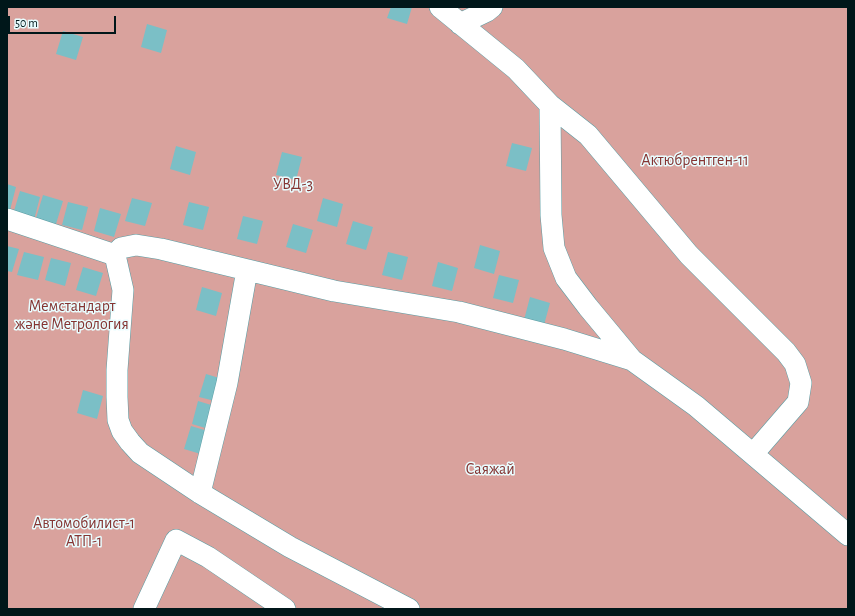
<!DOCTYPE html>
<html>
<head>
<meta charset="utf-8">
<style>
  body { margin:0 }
  #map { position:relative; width:855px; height:616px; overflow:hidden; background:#a1e5ed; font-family:"Alegreya Sans",sans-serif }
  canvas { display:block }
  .frame { position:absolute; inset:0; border:8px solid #00171a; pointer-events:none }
  .scale { position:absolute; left:8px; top:16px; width:108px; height:18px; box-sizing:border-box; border:2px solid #00171a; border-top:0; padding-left:5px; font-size:12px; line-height:14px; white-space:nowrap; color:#00171a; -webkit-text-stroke:3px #e9fdff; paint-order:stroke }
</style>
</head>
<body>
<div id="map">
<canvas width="855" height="616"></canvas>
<div class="frame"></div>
<div class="scale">50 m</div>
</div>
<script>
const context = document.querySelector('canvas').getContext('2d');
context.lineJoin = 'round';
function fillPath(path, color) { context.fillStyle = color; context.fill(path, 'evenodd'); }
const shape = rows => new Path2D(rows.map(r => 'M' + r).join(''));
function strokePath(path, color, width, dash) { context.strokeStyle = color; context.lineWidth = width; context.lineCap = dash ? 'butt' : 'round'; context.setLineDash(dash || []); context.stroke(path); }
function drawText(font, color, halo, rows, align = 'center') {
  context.font = font + ' "Alegreya Sans",sans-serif'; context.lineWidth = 3; context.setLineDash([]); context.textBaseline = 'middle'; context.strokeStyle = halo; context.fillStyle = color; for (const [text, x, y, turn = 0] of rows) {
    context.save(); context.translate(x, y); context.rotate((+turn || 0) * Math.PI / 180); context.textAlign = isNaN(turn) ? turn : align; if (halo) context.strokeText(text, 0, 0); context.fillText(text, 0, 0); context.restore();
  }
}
const green = shape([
  [7,7,848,7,848,609,7,609]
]);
const building = shape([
  [391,7,412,7,407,24,387,18],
  [147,24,167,30,161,53,141,47],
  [63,31,83,37,76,60,56,54],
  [512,143,532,148,526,171,506,166],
  [176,146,196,152,190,175,170,169],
  [282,152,302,157,296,180,276,175],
  [7,184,16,187,10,210,7,209],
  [20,191,40,197,34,220,13,214],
  [43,195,63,201,56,224,36,218],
  [132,198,152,203,145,226,125,221],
  [323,198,343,204,337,227,317,221],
  [68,202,88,207,82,230,62,225],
  [189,202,209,207,203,230,183,225],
  [100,208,121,214,114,237,94,231],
  [243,216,263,221,257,244,237,239],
  [353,221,373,227,366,250,346,244],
  [293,224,313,230,306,253,286,247],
  [480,245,500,251,494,274,474,268],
  [7,246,19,249,12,272,7,271],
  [24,252,44,257,38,280,17,275],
  [388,252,408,257,402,280,382,275],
  [51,258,71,263,65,286,45,280],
  [438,262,458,268,452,291,432,286],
  [83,267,103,273,96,296,76,290],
  [499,275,519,280,513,303,493,298],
  [202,287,222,293,216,316,196,310],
  [530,297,550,303,544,325,524,320],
  [206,374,226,380,219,402,199,397],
  [83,390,103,396,97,419,77,413],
  [198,401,218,407,212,430,192,424],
  [191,426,211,432,204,455,184,449]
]);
const minor = shape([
  [440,7,516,69,550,105,551,215,554,248,566,278,588,307,632,360,696,406,848,535],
  [460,24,487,11,492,7],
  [550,105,588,135,689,255,786,352,795,364,801,383,798,402,753,454],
  [7,219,115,255],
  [115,255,121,248,136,245,161,249,334,291,459,312,564,339,632,360],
  [115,255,123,290,117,370,117,397,118,420,122,431,130,442,140,453,200,493,290,547,409,609],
  [200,493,227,383,247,270],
  [144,609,176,540,208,557,285,609]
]);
const parkNames = [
  ["Актюбрентген-11",695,160],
  ["УВД-3",293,184],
  ["Мемстандарт",72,306],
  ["және Метрология",72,324],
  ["Саяжай",490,469],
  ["Автомобилист-1",84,523],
  ["АТП-1",84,541]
];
fillPath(green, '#d9a29d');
fillPath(building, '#7bbfc6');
strokePath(minor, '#5a9ca3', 22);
strokePath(minor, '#fff', 21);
drawText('16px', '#853432', '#e9fdff', parkNames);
</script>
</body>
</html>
